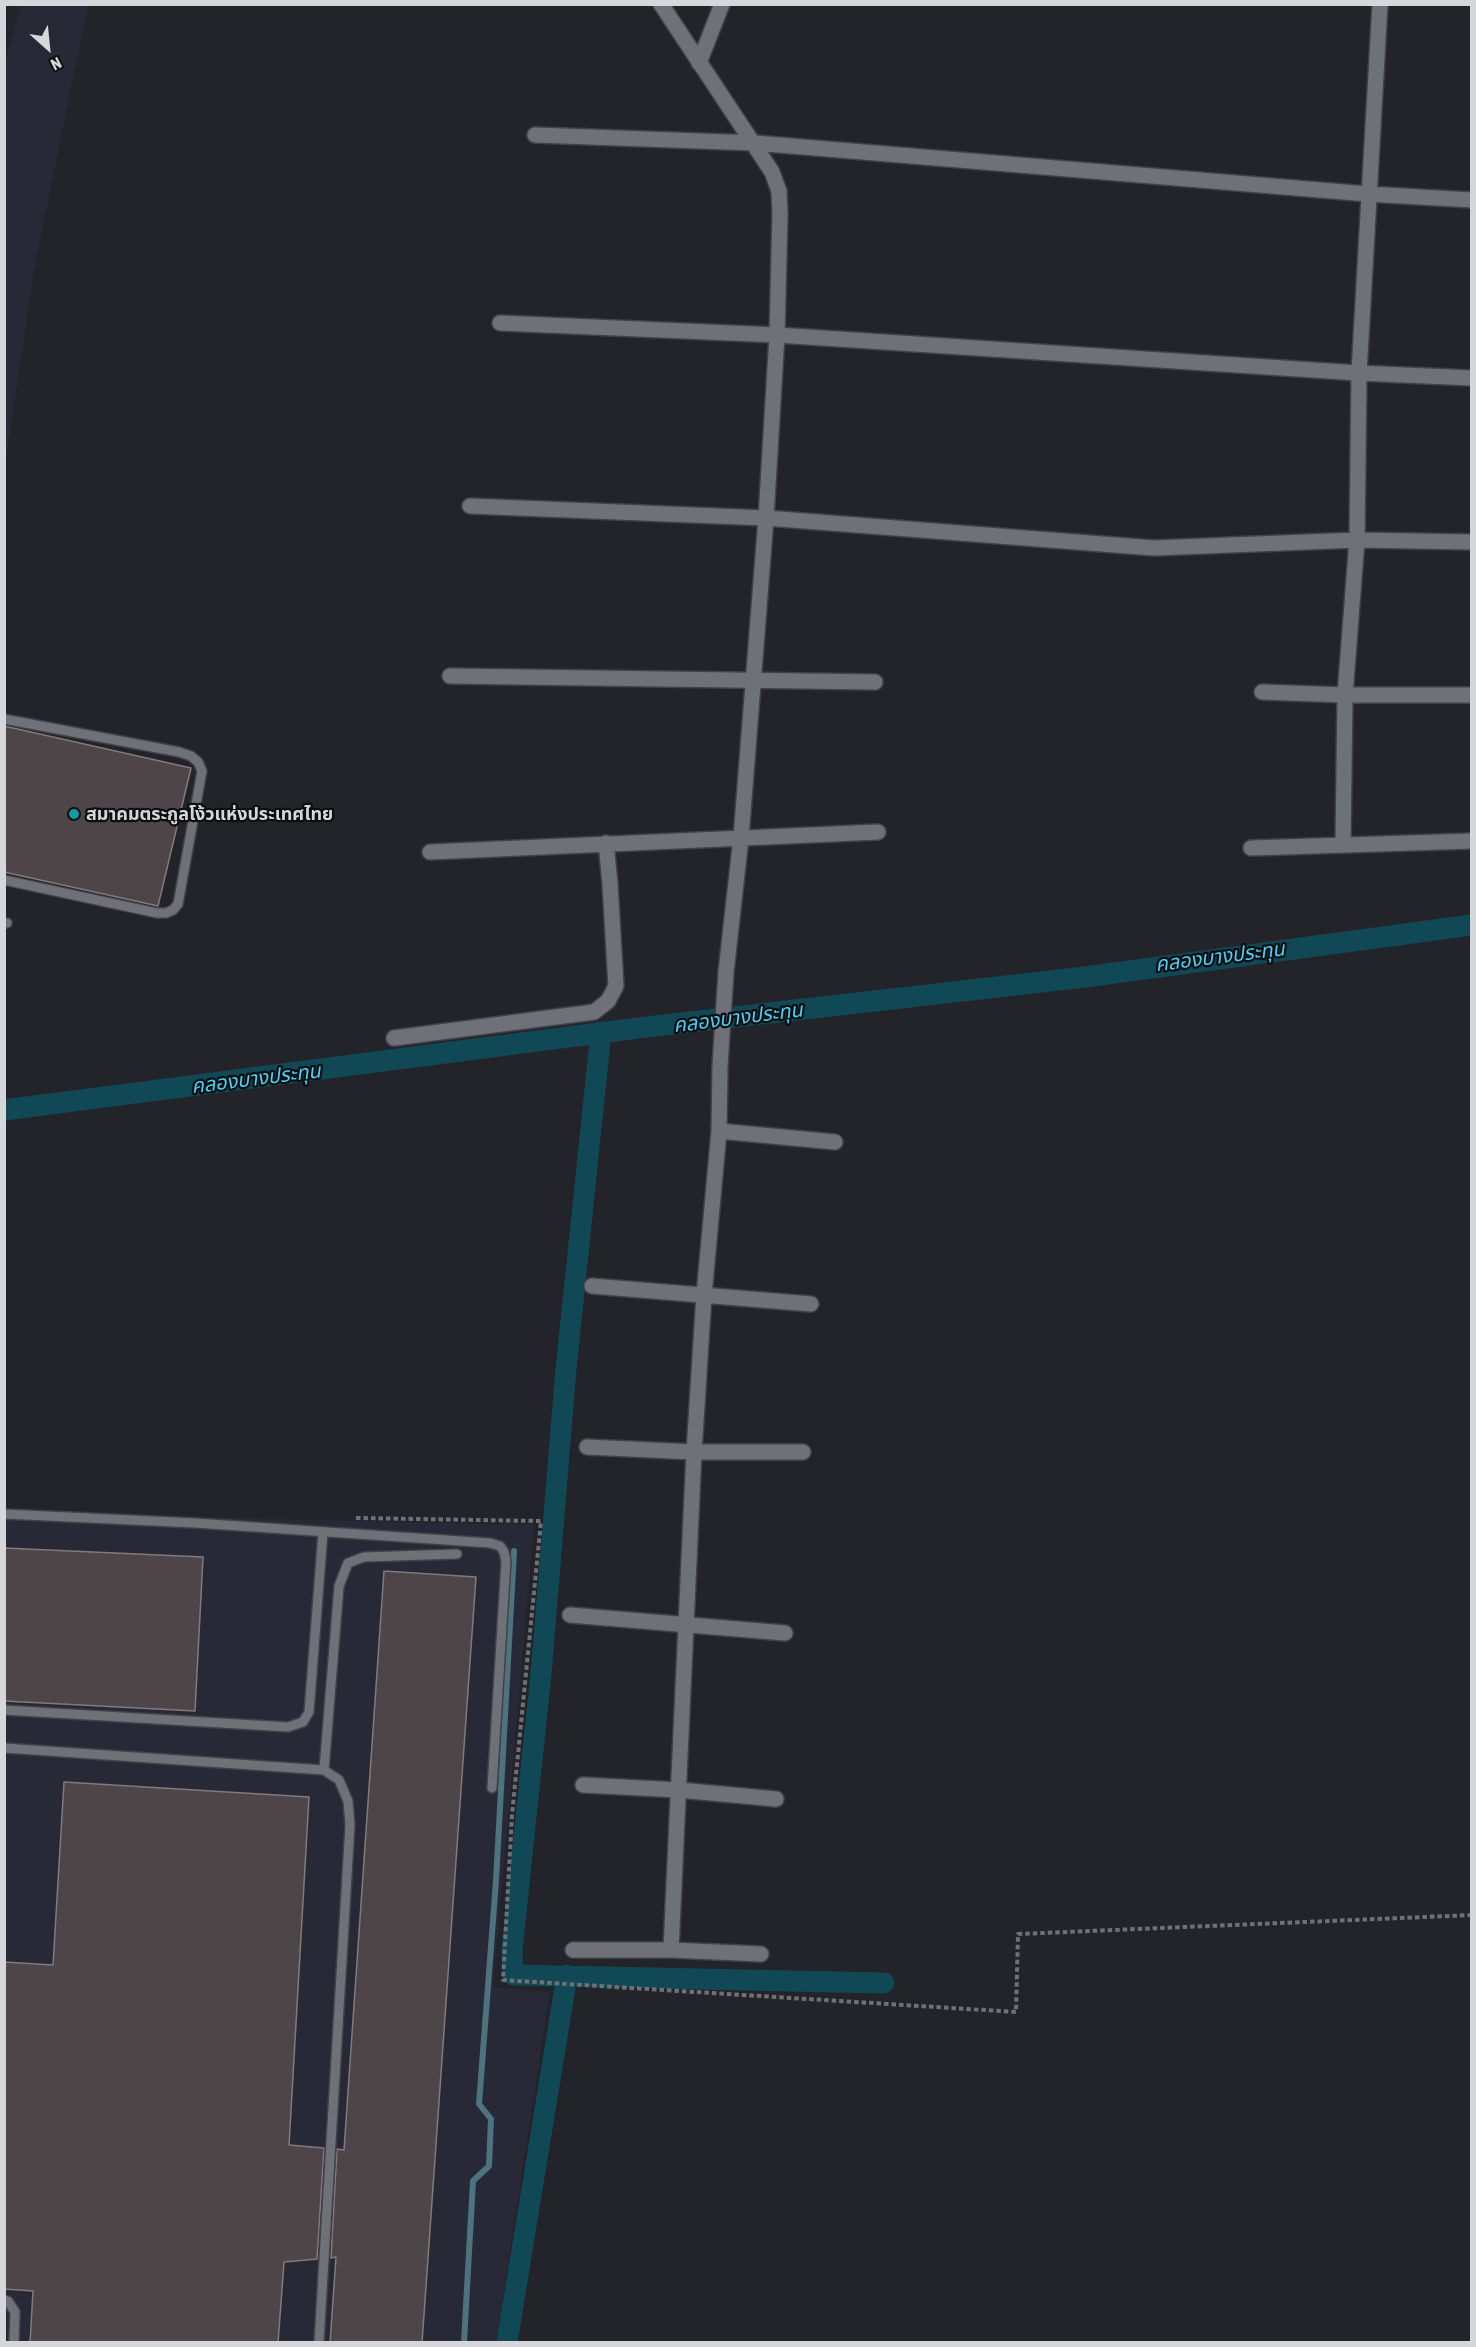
<!DOCTYPE html>
<html>
<head>
<meta charset="utf-8">
<style>
  body { margin:0 }
  #map { position:relative; width:1476px; height:2347px; overflow:hidden; background:#23242a; font-family:"Asap Condensed",sans-serif }
  canvas { display:block }
  .frame { position:absolute; inset:0; border:6px solid #d6d7db; pointer-events:none }
  .north { position:absolute; left:18px; top:18px; width:60px; height:60px; -webkit-text-stroke:4px #0d0e10; paint-order:stroke; rotate:153deg; font-size:16px; font-weight:700; line-height:24px; text-align:center; color:#d6d7db }
  .north::after { content:''; display:block; margin:auto; width:21px; height:27px; background:#d6d7db; clip-path:polygon(50% 0,100% 100%,50% 72%,0 100%) }
</style>
</head>
<body>
<div id="map">
<canvas width="1476" height="2347"></canvas>
<div class="frame"></div>
<div class="north">N</div>
</div>
<script>
const context = document.querySelector('canvas').getContext('2d');
context.lineJoin = 'round';
function fillPath(path, color) { context.fillStyle = color; context.fill(path, 'evenodd'); }
const shape = rows => new Path2D(rows.map(r => 'M' + r).join(''));
function strokePath(path, color, width, dash) { context.strokeStyle = color; context.lineWidth = width; context.lineCap = dash ? 'butt' : 'round'; context.setLineDash(dash || []); context.stroke(path); }
function drawText(font, color, halo, rows, align = 'center') {
  context.font = font + ' "Asap Condensed","Noto Sans Thai",sans-serif'; context.lineWidth = 4.5; context.setLineDash([]); context.textBaseline = 'middle'; context.strokeStyle = halo; context.fillStyle = color; for (const [text, x, y, turn = 0] of rows) {
    context.save(); context.translate(x, y); context.rotate((+turn || 0) * Math.PI / 180); context.textAlign = isNaN(turn) ? turn : align; if (halo) context.strokeText(text, 0, 0); context.fillText(text, 0, 0); context.restore();
  }
}
const built = shape([
  [21,5,88,5,34,270,5,465,4,66],
  [5,1513,534,1525,493,1987,550,1992,496,2342,5,2342]
]);
const stream = shape([
  [464,2342,473,2181,489,2166,491,2119,479,2104,496,1881,514,1551]
]);
const canal = shape([
  [601,1032,566,1369,541,1674,512,1950,513,1975,884,1983],
  [4,1110,638,1028,1085,977,1472,925],
  [507,2342,567,1975]
]);
const building = shape([
  [4,726,191,768,158,906,4,872,4,726],
  [4,1548,203,1557,195,1711,4,1701,4,1548],
  [384,1571,476,1577,422,2343,330,2343,336,2257,331,2258,337,2149,344,2150,384,1571],
  [64,1782,309,1797,289,2145,324,2148,317,2259,284,2262,278,2343,30,2343,33,2291,4,2289,4,1962,53,1965,64,1782]
]);
const path = shape([
  [356,1518,541,1521,512,1815,503,1980,1016,2012,1018,1934,1472,1915]
]);
const lane = shape([
  [4,719,179,752,191,756,198,762,202,771,178,904,173,910,166,913,157,913,4,880],
  [4,923,7,923],
  [4,1514,195,1523,490,1543,500,1546,504,1552,506,1561,492,1788],
  [4,1710,288,1727,303,1722,309,1712,323,1532],
  [4,1748,324,1770,339,1780,348,1801,350,1825,319,2342],
  [324,1770,339,1586,348,1563,364,1557,457,1554],
  [4,2300,8,2301,15,2312,14,2342]
]);
const street = shape([
  [661,4,772,172,779,191,780,214,777,335,766,518,741,838,726,972,720,1066,719,1131,704,1295,694,1452,671,1950],
  [699,63,722,4],
  [535,135,755,143,1368,194,1472,200],
  [500,323,777,335,1359,373,1472,378],
  [470,506,766,518,1154,548,1357,540,1472,542],
  [450,676,875,682],
  [1262,692,1345,695,1472,695],
  [1343,845,1345,695,1357,540,1359,373,1380,4],
  [1251,848,1472,841],
  [430,852,878,832],
  [394,1038,594,1012,608,1001,616,986,610,884,606,843],
  [719,1131,835,1142],
  [592,1286,811,1304],
  [587,1447,694,1452,803,1452],
  [570,1615,785,1633],
  [583,1785,679,1790,776,1799],
  [573,1950,671,1950,761,1954]
]);
const markers = [
  [74,814,6,"#0f9aa8"]
];
const poiNames = [
  ["สมาคมตระกูลโง้วแห่งประเทศไทย",86,814]
];
const waterNames = [
  ["คลองบางประทุน",1220,957,-7],
  ["คลองบางประทุน",738,1018,-7],
  ["คลองบางประทุน",256,1079,-7]
];
fillPath(built, '#272a36');
strokePath(stream, '#4c737e', 6);
strokePath(canal, '#114856', 21);
fillPath(building, '#4d4548');
strokePath(building, '#837a7e', 1.5);
strokePath(lane, '#414247', 12);
strokePath(street, '#414247', 18);
strokePath(path, '#707177', 4, [4.5, 3]);
strokePath(lane, '#6f7178', 9);
strokePath(street, '#6f7178', 15);
for (const [x, y, r, color] of markers) { const dot = new Path2D(); dot.arc(x, y, r, 0, 2 * Math.PI); context.fillStyle = color; context.fill(dot); strokePath(dot, '#0d0e10', 2); }
drawText('bold 18px', '#d6d7db', '#0d0e10', poiNames, 'left');
drawText('italic 20px', '#45d4fb', '#0d0e10', waterNames);
</script>
</body>
</html>
